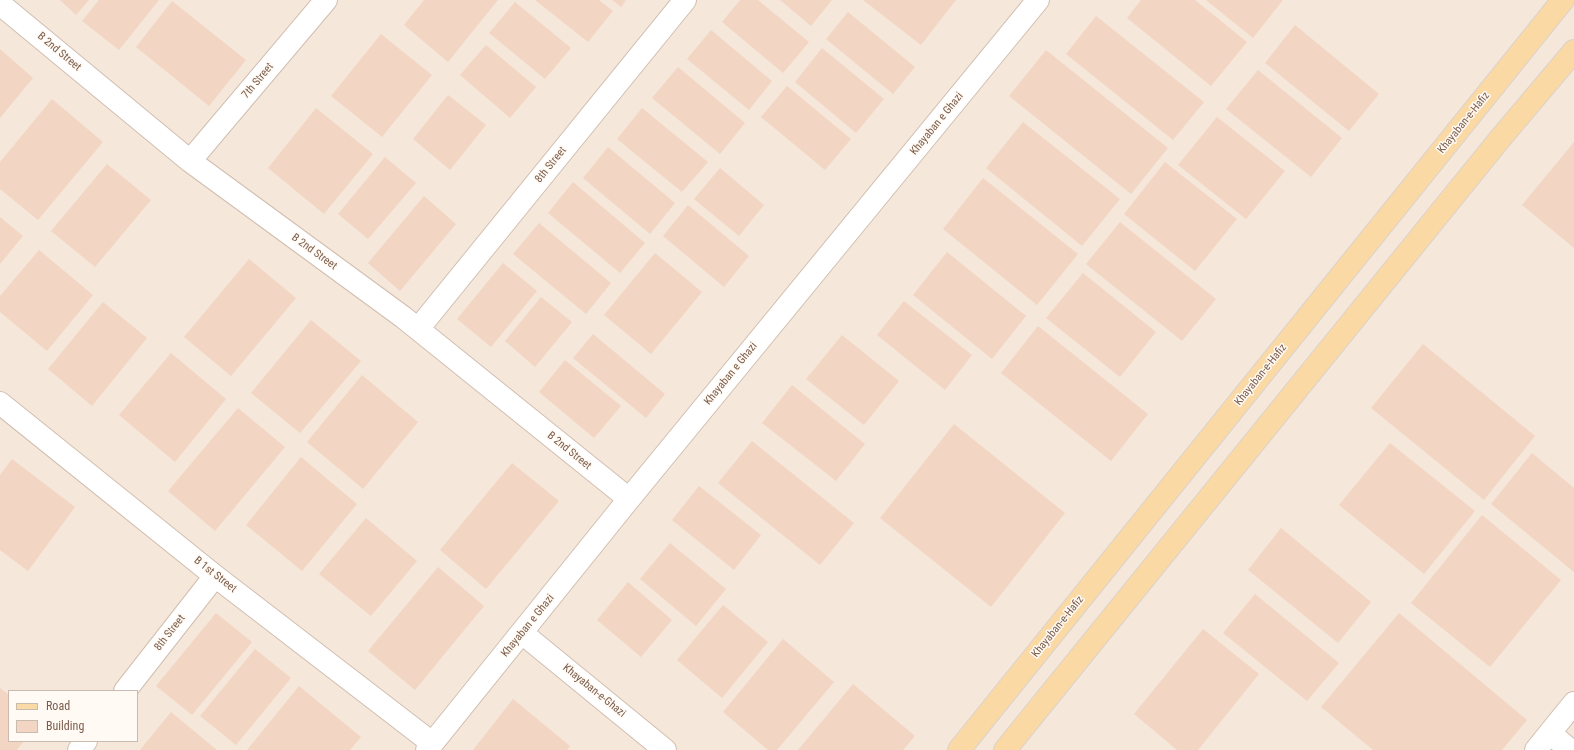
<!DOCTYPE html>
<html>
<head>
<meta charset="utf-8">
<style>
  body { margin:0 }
  #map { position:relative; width:1574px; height:750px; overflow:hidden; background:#fdf6ec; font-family:"Roboto Condensed",sans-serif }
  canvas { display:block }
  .legend { position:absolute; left:8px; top:690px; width:130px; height:52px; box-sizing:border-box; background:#fffaf3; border:1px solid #cabbb1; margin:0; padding:5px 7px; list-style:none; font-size:12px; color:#7a5c4d }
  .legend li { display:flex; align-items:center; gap:8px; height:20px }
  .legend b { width:20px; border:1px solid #cabbb1 }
</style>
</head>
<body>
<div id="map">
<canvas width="1574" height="750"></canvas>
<ul class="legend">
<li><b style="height:5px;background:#fbd9a5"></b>Road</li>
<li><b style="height:11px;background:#f3d5c3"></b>Building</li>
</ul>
</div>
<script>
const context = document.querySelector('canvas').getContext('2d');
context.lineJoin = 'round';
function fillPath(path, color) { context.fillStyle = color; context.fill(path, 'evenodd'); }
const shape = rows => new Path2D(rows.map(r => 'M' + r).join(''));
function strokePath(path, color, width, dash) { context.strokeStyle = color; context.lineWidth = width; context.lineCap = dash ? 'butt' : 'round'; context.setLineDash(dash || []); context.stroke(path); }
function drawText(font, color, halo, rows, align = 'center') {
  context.font = font + ' "Roboto Condensed",sans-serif'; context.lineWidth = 3; context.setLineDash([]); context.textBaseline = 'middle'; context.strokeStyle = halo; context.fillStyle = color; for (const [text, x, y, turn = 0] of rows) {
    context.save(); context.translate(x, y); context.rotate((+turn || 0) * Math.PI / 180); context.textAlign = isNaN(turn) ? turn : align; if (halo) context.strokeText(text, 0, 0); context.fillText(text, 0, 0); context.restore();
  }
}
const residential = shape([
  [0,0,1574,0,1574,750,0,750],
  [9,691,137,691,137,741,9,741]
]);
const building = shape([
  [60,0,89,0,76,15],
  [99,0,159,0,119,50,82,21],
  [424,0,498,0,448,62,404,25],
  [535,0,599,0,613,11,588,42],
  [612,0,626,0,621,7],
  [740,0,758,0,809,42,783,73,722,22],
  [780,0,832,0,811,26],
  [863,0,956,0,921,45],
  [1141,0,1195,0,1247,42,1211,86,1127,18],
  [1206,0,1283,0,1253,38],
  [172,1,246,60,209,106,136,47],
  [515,2,571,48,545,79,489,33],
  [848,12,915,67,893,94,826,39],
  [1096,16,1204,102,1173,140,1066,54],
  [1295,25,1379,94,1349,131,1265,63],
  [711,30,772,81,749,110,687,59],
  [381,34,432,75,382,137,331,96],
  [486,45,536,87,510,118,460,75],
  [822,48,884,99,856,133,795,82],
  [0,49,33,78,0,118],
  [1046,50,1168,148,1131,194,1009,96],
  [678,67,745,123,720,154,652,98],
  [1258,70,1342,138,1311,177,1226,109],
  [787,86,851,139,825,170,761,117],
  [448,95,486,125,450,170,413,139],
  [52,99,103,142,38,220,0,189,0,162],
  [316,108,373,154,324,214,268,168],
  [642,108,708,162,682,192,617,139],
  [1217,117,1285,171,1246,219,1178,165],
  [1023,122,1120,199,1082,246,986,168],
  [1574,142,1574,248,1522,205],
  [608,147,675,203,650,234,583,178],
  [385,157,416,183,368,239,338,214],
  [1165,162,1237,219,1195,271,1124,214],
  [107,164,151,200,95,267,51,231],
  [720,168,764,205,739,236,694,199],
  [983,178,1078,254,1037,305,943,229],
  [573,182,645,243,620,273,548,213],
  [424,196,456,224,400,291,368,263],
  [688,205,749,256,724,287,663,236],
  [0,217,23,236,0,264],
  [1120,222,1216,299,1182,341,1086,264],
  [539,223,611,283,586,314,513,254],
  [39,250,93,295,47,351,0,312,0,296],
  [947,252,1026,316,992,359,913,295],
  [655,253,702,292,651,354,604,315],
  [249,259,296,298,231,376,184,337],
  [503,263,537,291,491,347,457,319],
  [1083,273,1156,332,1120,377,1046,318],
  [541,297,572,322,535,367,505,341],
  [904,301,972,355,945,390,877,335],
  [103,302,147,338,92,406,48,369],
  [311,320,361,361,300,433,251,393],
  [1038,326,1148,414,1111,461,1001,373],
  [593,334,665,394,646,418,573,358],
  [842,335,899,381,864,425,806,379],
  [1423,344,1535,436,1484,500,1371,408],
  [171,353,226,399,175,462,119,415],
  [565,360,621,406,594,438,539,392],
  [362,375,418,422,363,489,307,442],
  [792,385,865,444,836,481,762,423],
  [238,408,285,447,215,531,168,491],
  [954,424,1065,513,991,607,880,518],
  [752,441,854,523,820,565,718,483],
  [1390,443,1475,511,1424,574,1339,505],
  [1532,453,1574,488,1574,572,1491,504],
  [301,457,357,504,302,571,246,525],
  [12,459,75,507,28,571,0,550,0,475],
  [512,463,559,501,486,589,440,550],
  [699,486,761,535,734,570,672,520],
  [1482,515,1561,580,1490,667,1411,603],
  [366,518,417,561,371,616,319,574],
  [1281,528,1371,602,1338,643,1248,570],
  [670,543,726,589,696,626,640,579],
  [438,567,484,606,415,690,368,651],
  [628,582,672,620,641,657,597,620],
  [1255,594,1339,663,1307,701,1223,633],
  [723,605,768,642,722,698,677,660],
  [216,613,252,642,192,715,156,686],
  [1399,613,1527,720,1502,750,1373,750,1321,707],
  [1203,629,1259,674,1198,750,1177,750,1134,714],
  [783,639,834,682,777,750,768,750,723,712],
  [255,649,291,678,236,745,200,716],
  [853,684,915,736,903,750,798,750],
  [299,686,361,737,350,750,247,750],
  [0,688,9,695,9,741,24,741,17,750,0,750],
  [513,699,570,746,567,750,473,750],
  [171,712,217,750,140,750]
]);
const minor = shape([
  [0,4,190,161,403,317,629,499],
  [190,161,326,0],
  [418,329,685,0],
  [0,403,215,576,432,743],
  [522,633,665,750],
  [125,691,215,576],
  [1550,733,1570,750],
  [79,750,86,741],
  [427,750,629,499,1038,0],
  [1536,750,1574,703]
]);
const major = shape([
  [959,750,1563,0],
  [1005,750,1499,140,1574,51]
]);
const streetNames = [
  ["B 2nd Street",59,52,40],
  ["7th Street",258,81,-50],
  ["Khayaban-e-Hafiz",1464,123,-51],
  ["Khayaban e Ghazi",937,124,-51],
  ["8th Street",551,165,-51],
  ["B 2nd Street",314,252,36],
  ["Khayaban e Ghazi",731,374,-51],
  ["Khayaban-e-Hafiz",1261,375,-51],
  ["B 2nd Street",569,451,39],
  ["B 1st Street",215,575,38],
  ["Khayaban e Ghazi",528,626,-51],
  ["Khayaban-e-Hafiz",1058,627,-51],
  ["8th Street",170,633,-52],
  ["Khayaban-e-Ghazi",594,691,39]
];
fillPath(residential, '#f5e8da');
fillPath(building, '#f3d5c3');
strokePath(minor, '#d1beb0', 24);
strokePath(major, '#dad1cd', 24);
strokePath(minor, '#fff', 22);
strokePath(major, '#fbd9a5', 22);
drawText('11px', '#7a5c4d', '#fffaf3', streetNames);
</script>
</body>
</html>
